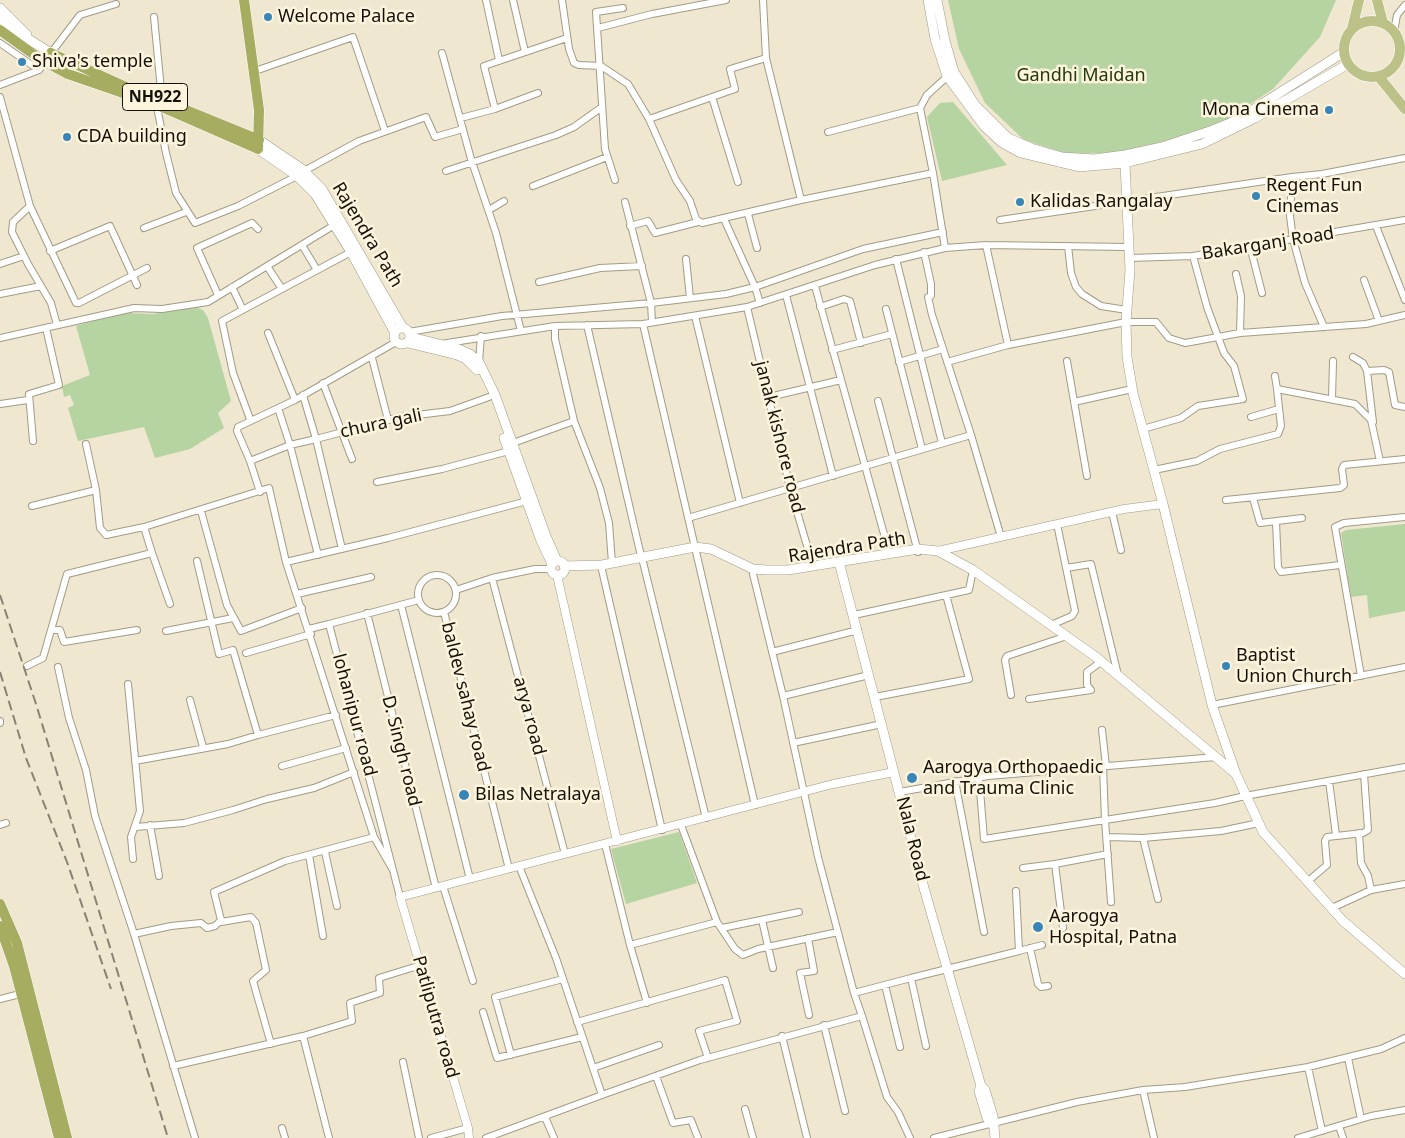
<!DOCTYPE html>
<html>
<head>
<meta charset="utf-8">
<style>
  body { margin:0 }
  canvas { display:block; background:#efe7d0 }
</style>
</head>
<body>
<canvas width="1405" height="1138"></canvas>
<script>
const context = document.querySelector('canvas').getContext('2d');
context.lineJoin = 'round';
function fillPath(path, color) { context.fillStyle = color; context.fill(path, 'evenodd'); }
const shape = rows => new Path2D(rows.map(r => 'M' + r).join(''));
function strokePath(path, color, width, dash) { context.strokeStyle = color; context.lineWidth = width; context.lineCap = dash ? 'butt' : 'round'; context.setLineDash(dash || []); context.stroke(path); }
function drawText(font, color, halo, rows, align = 'center') {
  context.font = font + ' "Noto Sans",sans-serif'; context.lineWidth = 5; context.setLineDash([]); context.textBaseline = 'middle'; context.strokeStyle = halo; context.fillStyle = color; for (const [text, x, y, turn = 0] of rows) {
    context.save(); context.translate(x, y); context.rotate((+turn || 0) * Math.PI / 180); context.textAlign = isNaN(turn) ? turn : align; if (halo) context.strokeText(text, 0, 0); context.fillText(text, 0, 0); context.restore();
  }
}
const green = shape([
  [948,0,1336,0,1320,37,1273,89,1217,126,1134,152,1069,154,1024,140,985,103,959,49],
  [953,102,1007,165,942,181,927,117,940,103],
  [196,307,203,310,208,318,231,401,218,413,224,428,190,449,155,458,144,427,78,441,68,408,74,405,70,395,64,397,62,386,90,375,76,326,122,313,153,314],
  [1405,524,1405,611,1369,618,1367,595,1351,597,1341,533,1346,530],
  [679,832,697,883,626,904,611,849]
]);
const minor = shape([
  [486,0,499,60],
  [513,0,525,52],
  [562,0,569,49,574,63,579,65,601,66,628,84,649,119,676,180,690,201,696,219,702,223,801,200,766,58,763,0],
  [154,17,162,100],
  [598,28,652,14,726,0],
  [1394,32,1397,15,1405,5],
  [0,43,39,70],
  [51,53,80,15,116,4],
  [442,53,471,159,496,233,521,331],
  [255,71,353,37,385,131],
  [0,85,39,70,45,62],
  [0,97,30,206,13,222,12,232,28,264,51,303,57,325],
  [155,97,166,153,176,193,195,223,238,206,297,176],
  [712,97,738,182],
  [495,109,484,66,567,38],
  [461,118,495,109,538,93],
  [649,119,735,89,730,69,766,58],
  [828,132,920,108],
  [304,171,359,141,426,117,435,137,463,129],
  [446,171,556,135,574,127,602,107],
  [933,173,920,108,927,95,949,75],
  [1292,177,1290,216,1293,239,1305,283,1324,327],
  [615,180,605,149,596,12,623,8],
  [533,186,607,157],
  [801,200,933,173,945,248],
  [625,202,651,303,652,322],
  [30,206,76,303,79,303,147,268],
  [489,210,504,201],
  [748,214,757,248],
  [724,219,755,287,760,303],
  [1000,220,1292,177,1322,174,1405,158],
  [630,226,648,221,655,233,698,222],
  [1376,226,1405,300],
  [144,228,186,212],
  [302,245,317,270],
  [986,245,1008,345],
  [1068,246,1071,273,1076,287,1082,294,1101,306,1127,310],
  [1250,246,1262,293],
  [50,251,110,226,137,285],
  [924,252,931,284,931,296,928,297,932,315,971,435],
  [1129,258,1193,256,1405,220],
  [686,259,690,298],
  [896,259,942,443],
  [0,264,24,256],
  [267,266,282,289],
  [1236,274,1241,296,1240,333],
  [1364,280,1379,321],
  [539,282,600,268,642,266],
  [815,286,889,552],
  [232,287,243,310],
  [0,294,41,286],
  [218,295,197,248,252,223,258,229],
  [786,295,833,476],
  [747,307,790,488,813,566],
  [820,307,844,299,850,301,861,343],
  [886,309,922,449],
  [695,316,740,503],
  [643,324,755,805],
  [587,325,641,556],
  [555,326,555,339,574,421,600,488,609,523,612,563],
  [409,332,502,316,651,303,726,294,755,287,863,249,943,232],
  [268,333,295,400],
  [0,338,134,308,162,309,208,302,336,224],
  [441,344,555,326,643,324,747,307,875,265,945,248,986,245,1128,247],
  [832,350,892,334],
  [1353,357,1363,363,1367,371,1384,370,1389,372,1395,405,1405,407],
  [372,358,388,420],
  [1067,361,1087,476],
  [479,362,481,336],
  [899,362,943,349],
  [947,362,1008,345,1126,322,1156,322,1169,338,1185,343,1240,333,1366,324,1405,315],
  [1367,371,1373,422],
  [1275,376,1277,389],
  [323,383,352,459],
  [303,395,316,439,400,417,450,411,489,397],
  [769,397,841,380],
  [1332,399,1333,361],
  [878,401,918,552],
  [1074,402,1132,389],
  [0,404,28,400],
  [278,408,290,445,318,555],
  [1251,417,1279,409],
  [250,419,233,373,222,321,351,252],
  [1143,429,1181,418,1198,406,1243,399,1234,366,1224,353,1207,307,1193,256],
  [33,441,29,394,59,385,46,328],
  [513,443,574,421],
  [86,444,96,490,100,528,106,535,144,527,269,488,286,562,374,837,393,870],
  [250,461,290,445,316,439,342,549],
  [1154,470,1197,461,1220,449,1278,434,1281,426,1277,389,1355,404,1371,420,1380,461],
  [377,482,442,469,509,451],
  [260,492,250,461,237,431,238,427,295,400,396,342],
  [1253,498,1260,523,1302,518],
  [1226,500,1340,488,1344,485,1342,469,1344,465,1405,459],
  [32,506,96,490],
  [201,511,227,605,241,631,302,608],
  [1112,512,1121,550],
  [688,518,971,435,1001,537],
  [1276,522,1278,567,1281,572,1340,565],
  [152,553,170,604],
  [197,561,219,654,233,650,258,735,336,715],
  [286,562,388,538,527,501],
  [643,562,706,818],
  [1066,568,1091,564,1118,675],
  [602,570,662,830],
  '418 594a19 19 0 1 1 38 0a19 19 0 1 1-38 0Z',
  [492,578,565,854],
  [456,590,492,578,535,569,551,569],
  [297,594,371,577],
  [401,605,470,879],
  [444,612,509,869],
  [367,613,436,888],
  [854,615,969,590,973,570],
  [1051,625,1072,616,1075,611,1057,524],
  [309,629,329,624],
  [52,630,60,630,64,642,137,630],
  [166,631,233,618],
  [772,652,858,630],
  [246,653,311,634],
  [27,666,43,658,67,574,152,553,144,527],
  [58,667,69,718,86,770,95,816,134,934,195,1138],
  [1361,676,1335,527,1344,523,1405,517],
  [128,684,140,811,131,837,133,859],
  [1011,695,1005,660,1007,656,1067,636],
  [783,696,869,675],
  [875,697,969,679,946,595],
  [1029,699,1091,690,1087,685,1087,672,1102,661],
  [190,700,203,747],
  [1212,705,1405,667],
  [0,721,0,723],
  [1102,730,1106,766],
  [793,743,882,724],
  [135,761,228,744,258,735],
  [282,766,346,748],
  [1103,766,1105,820,1215,803,1245,796,1405,767],
  [979,778,984,839,1105,820,1111,902],
  [955,781,984,932],
  [1329,781,1336,835],
  [900,792,988,776,1216,757],
  [0,825,6,823],
  [150,825,159,876],
  [136,827,184,823,233,810,267,799,314,788,354,772],
  [1359,833,1361,863,1368,876,1371,890],
  [1107,837,1143,838,1221,831,1259,823],
  [1143,838,1158,899],
  [605,844,630,945,717,922,681,825],
  [325,852,337,906],
  [309,855,323,936],
  [519,866,556,958,602,1095,700,1060,862,1016,854,993,818,857,783,696,753,574],
  [1023,868,1055,864],
  [1307,882,1327,865,1325,841,1327,837,1363,833,1368,830,1364,774],
  [443,886,473,981],
  [400,897,329,624,419,600],
  [1332,908,1371,890,1405,884],
  [762,920,773,968],
  [221,922,251,917,256,923,266,970,253,981,271,1044],
  [717,922,735,949,743,955,758,949,838,932],
  [722,928,799,912],
  [1063,928,1055,864,1108,854],
  [134,934,171,926,201,923,207,928,215,926,221,920,214,892,285,861,374,837],
  [808,938,814,971,800,973,809,1015],
  [630,945,647,1003],
  [1030,948,1038,984,1041,987,1048,986],
  [1019,951,1042,945],
  [885,985,900,1047],
  [854,993,911,978],
  [0,999,20,994],
  [483,1012,497,1058,582,1037],
  [862,1016,887,1097,898,1112,910,1138],
  [577,1022,725,980,737,1021,699,1031,708,1058],
  [824,1025,845,1111],
  [303,1036,352,1021,350,1003,380,993,379,978,421,965],
  [782,1036,807,1138],
  [926,1046,911,978,1019,951,1016,891],
  [511,1055,495,997,563,979],
  [1348,1058,1361,1119],
  [403,1062,419,1138],
  [173,1066,303,1036,329,1138],
  [1308,1067,1322,1131],
  [593,1068,659,1045],
  [656,1076,673,1123,691,1120,698,1138],
  [1143,1090,1154,1138],
  [745,1109,753,1138],
  [545,1117,554,1138],
  [1339,1126,1343,1138],
  [282,1128,285,1138],
  [431,1138,468,1128],
  [486,1138,602,1095],
  [934,1138,1077,1102,1143,1090,1185,1087,1308,1067,1381,1049,1405,1038],
  [1298,1138,1371,1116,1405,1110]
]);
const tertiary = shape([
  [938,551,1124,509,1163,504],
  [557,575,617,841],
  [469,1138,468,1128,400,897,833,784,894,772]
]);
const secondary = shape([
  [928,0,935,39,947,76,984,126,1001,142,1021,153,1079,167,1125,163,1202,144,1255,118,1348,64],
  [937,0,945,41,954,72,975,105,1008,138,1031,148,1062,157,1094,159,1125,155,1162,147,1213,130,1235,121,1344,52],
  [0,8,27,35],
  [0,18,14,30,51,53],
  [259,140,302,169,322,189,403,328],
  [258,149,297,176,315,194,351,252,395,333],
  [1125,163,1130,270,1126,322,1127,357,1133,393,1163,504,1212,705,1236,774,1263,832,1343,921,1405,974],
  '394 336a8 8 0 1 1 16 0a8 8 0 1 1-16 0Z',
  [411,337,459,349,470,354,479,362,495,395,546,536,557,561],
  [408,343,457,355,466,359,477,370],
  [504,438,540,538,552,564],
  '551 568a7 7 0 1 1 14 0a7 7 0 1 1-14 0Z',
  [839,562,924,888,981,1086],
  [564,566,602,565,695,547,711,549,753,569,767,570,788,570,918,549,938,551,973,570,1096,657,1236,774],
  [981,1086,985,1090,993,1116,995,1138],
  [981,1086,979,1091,987,1118,992,1124]
]);
const primary = shape([
  [1377,0,1383,23],
  '1344 49a28 28 0 1 1 56 0a28 28 0 1 1-56 0Z',
  [1352,29,1359,0],
  [1379,77,1405,109]
]);
const trunk = shape([
  [0,30,40,59,68,74,155,104,258,149,259,110,244,0],
  [45,62,51,53,126,87],
  [161,100,259,140],
  [0,904,17,943,67,1138],
  [0,926,14,966,59,1138]
]);
const rail = shape([
  [0,595,36,704,168,1138],
  [0,672,26,758,67,862,111,989]
]);
const markers = [
  [268,17,5,"#3a85b8"],
  [22,62,5,"#3a85b8"],
  [1329,110,5,"#3a85b8"],
  [67,137,5,"#3a85b8"],
  [1256,196,5,"#3a85b8"],
  [1020,202,5,"#3a85b8"],
  [1226,666,5,"#3a85b8"],
  [912,778,6,"#3a85b8"],
  [464,795,6,"#3a85b8"],
  [1038,927,6,"#3a85b8"]
];
const shields = [
  [155,97,65]
];
const shieldNames = [
  ["NH922",155,97]
];
const poiNames = [
  ["Welcome Palace",278,17],
  ["Shiva's temple",32,62],
  ["Mona Cinema",1319,110,"right"],
  ["CDA building",77,137],
  ["Regent Fun",1266,186],
  ["Cinemas",1266,207],
  ["Kalidas Rangalay",1030,202],
  ["Baptist",1236,656],
  ["Union Church",1236,677],
  ["Aarogya Orthopaedic",923,768],
  ["and Trauma Clinic",923,789],
  ["Bilas Netralaya",475,795],
  ["Aarogya",1049,917],
  ["Hospital, Patna",1049,938]
];
const parkNames = [
  ["Gandhi Maidan",1081,76]
];
const streetNames = [
  ["Rajendra Path",367,235,59],
  ["Bakarganj Road",1268,244,-9],
  ["chura gali",381,424,-12],
  ["janak kishore road",779,437,76],
  ["Rajendra Path",847,548,-9],
  ["baldev sahay road",465,697,76],
  ["lohanipur road",354,715,75],
  ["arya road",529,716,75],
  ["D. Singh road",401,751,76],
  ["Nala Road",912,839,76],
  ["Patliputra road",435,1017,74]
];
fillPath(green, '#b6d3a2');
strokePath(minor, '#a29b85', 8);
strokePath(tertiary, '#a29b85', 9);
strokePath(secondary, '#a29b85', 10);
strokePath(primary, '#fff', 11);
strokePath(trunk, '#fff', 11);
strokePath(minor, '#fff', 6);
strokePath(tertiary, '#fff', 8);
strokePath(secondary, '#fff', 9);
strokePath(primary, '#bcc188', 10);
strokePath(trunk, '#a6ac60', 10);
strokePath(rail, '#888373', 2, [10, 5]);
for (const [x, y, r, color] of markers) { const dot = new Path2D(); dot.arc(x, y, r, 0, 2 * Math.PI); context.fillStyle = color; context.fill(dot); strokePath(dot, '#fdf4dd', 2); }
for (const [x, y, w] of shields) { const box = new Path2D(); box.roundRect(x - w / 2, y - 13.5, w, 27, 4); context.fillStyle = '#fdf4dd'; context.fill(box); strokePath(box, '#141109', 1); }
drawText('bold 16px', '#141109', null, shieldNames);
drawText('18px', '#141109', '#fdf4dd', poiNames, 'left');
drawText('18px', '#223b09', '#fdf4dd', parkNames);
drawText('18px', '#141109', '#fdf4dd', streetNames);
</script>
</body>
</html>
